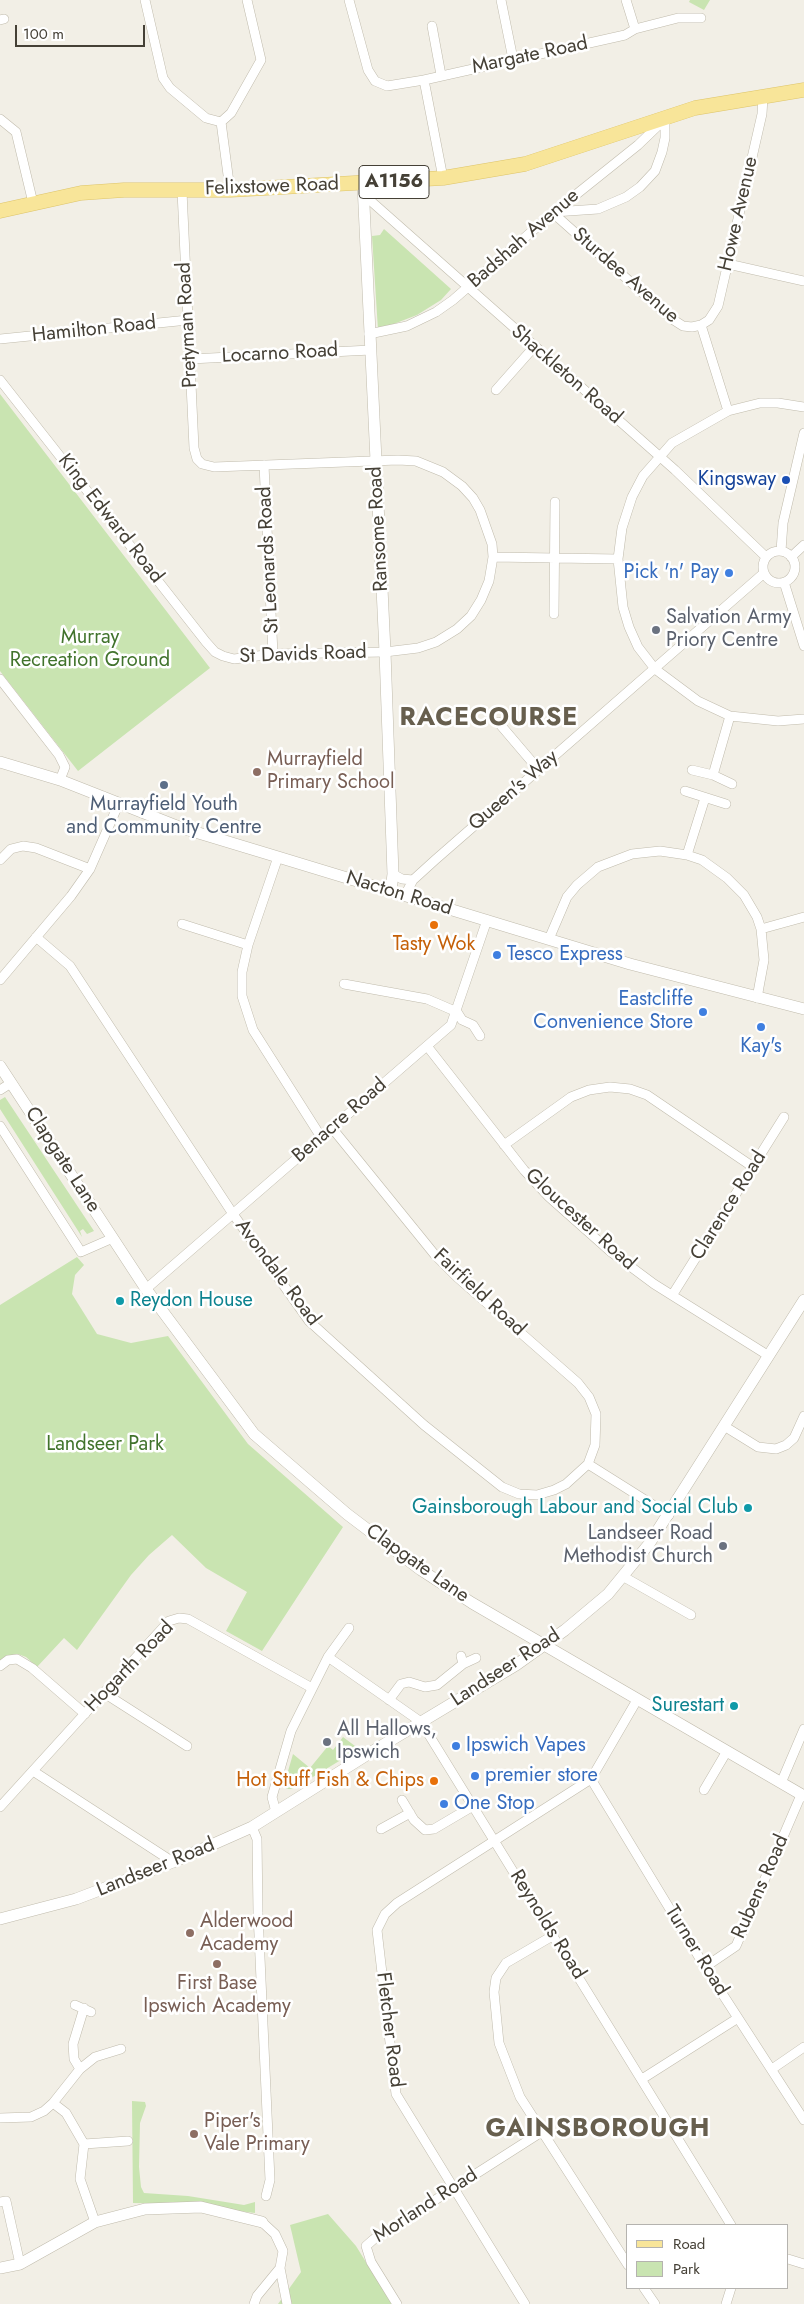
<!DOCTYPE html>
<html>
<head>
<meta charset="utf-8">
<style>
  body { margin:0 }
  #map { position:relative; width:804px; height:2304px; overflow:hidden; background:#f2efe6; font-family:Jost,sans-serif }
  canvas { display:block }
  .legend { position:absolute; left:626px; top:2224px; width:162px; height:65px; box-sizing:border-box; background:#fff; border:1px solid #b5b3af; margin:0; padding:6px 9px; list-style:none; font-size:15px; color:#454036 }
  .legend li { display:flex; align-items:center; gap:10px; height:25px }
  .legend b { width:25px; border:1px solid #b5b3af }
  .scale { position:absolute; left:15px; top:25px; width:130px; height:22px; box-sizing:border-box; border:2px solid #454036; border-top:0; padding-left:6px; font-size:15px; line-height:18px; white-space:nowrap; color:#454036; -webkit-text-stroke:4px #fff; paint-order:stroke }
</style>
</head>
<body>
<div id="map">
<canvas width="804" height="2304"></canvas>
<ul class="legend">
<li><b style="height:6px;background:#f8e599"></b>Road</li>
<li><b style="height:14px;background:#c9e4b1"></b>Park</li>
</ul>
<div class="scale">100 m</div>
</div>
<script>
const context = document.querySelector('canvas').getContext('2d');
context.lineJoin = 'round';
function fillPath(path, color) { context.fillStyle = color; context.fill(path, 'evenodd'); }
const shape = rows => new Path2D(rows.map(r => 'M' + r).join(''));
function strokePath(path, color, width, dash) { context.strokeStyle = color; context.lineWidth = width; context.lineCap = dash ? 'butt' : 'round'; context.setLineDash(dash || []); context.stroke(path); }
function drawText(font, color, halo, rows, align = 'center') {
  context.font = font + ' Jost,sans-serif'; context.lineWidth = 5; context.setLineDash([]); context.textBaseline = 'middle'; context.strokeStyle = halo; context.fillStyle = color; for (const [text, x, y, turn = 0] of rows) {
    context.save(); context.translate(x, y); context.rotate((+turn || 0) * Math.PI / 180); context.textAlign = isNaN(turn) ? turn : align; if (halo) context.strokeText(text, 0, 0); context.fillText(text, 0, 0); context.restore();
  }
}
const green = shape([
  [690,0,710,0,704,10,689,2],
  [384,229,451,289,441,300,417,315,378,330,372,236,380,235],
  [0,394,210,668,78,771,0,671],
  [5,1097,94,1231,87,1234,83,1229,80,1231,82,1237,0,1109,0,1100],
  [77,1257,84,1265,75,1275,72,1294,97,1334,131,1343,168,1336,248,1444,343,1527,262,1651,226,1631,247,1592,206,1568,172,1535,149,1555,131,1575,77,1650,64,1638,37,1667,26,1657,18,1654,6,1656,7,1659,0,1662,0,1305],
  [343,1737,359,1749,298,1786,292,1789,286,1789,284,1785,293,1754,310,1768,328,1746,333,1750],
  [132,2101,145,2102,146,2106,140,2123,139,2167,141,2187,144,2193,188,2196,244,2205,255,2202,255,2213,180,2204,133,2203],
  [328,2214,356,2246,392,2304,278,2304,301,2272,290,2225]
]);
const minor = shape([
  [145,0,163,78,170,88,206,118,221,122],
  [349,0,368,70,375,81,387,86,424,80,443,178],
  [501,0,513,59],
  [626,0,635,29],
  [0,20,4,19],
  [432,26,441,75],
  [424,80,625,35,635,29,678,18,701,18],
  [0,119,16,132,33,203],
  [221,122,231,113,261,60,247,0],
  [221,122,230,190],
  [364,195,675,470,766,557],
  [554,212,598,209,626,197,640,187,655,171,662,152,665,138,665,119],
  [553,213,672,319,683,326,692,327,701,325,709,320,718,306,762,114,763,97],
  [728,264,804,281],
  [701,325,728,411],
  [369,334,407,326,436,312,453,300,553,213,638,145,663,121],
  [0,339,188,320],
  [190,359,371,350],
  [0,380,206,642,215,652,223,656,234,659,273,654,385,652,418,648,436,642,457,629,471,616,481,600,489,581,493,557,492,544,480,510,473,498,462,486,443,472,416,461,398,460,214,467,202,464,197,459,194,448,182,191],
  [496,390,534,347],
  [804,407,778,403,760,403,728,411,672,443,643,476,632,497,622,528,618,559,623,607,629,627,638,647,655,669,698,701,730,716,778,721,804,719],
  [264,465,273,654],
  [781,551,783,523,804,433],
  '763 567a16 16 0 1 1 32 0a16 16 0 1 1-32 0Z',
  [493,557,618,559],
  [791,557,804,545],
  [784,582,804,646],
  [554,614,555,502],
  [0,679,59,755,65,767,60,780],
  [730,716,713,775,732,784],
  [498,722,538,769],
  [692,770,713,775],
  [685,791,726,804],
  [687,855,705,798],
  [278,857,248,945,242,972,242,996,253,1030,321,1137],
  [0,860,11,849,23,846,36,848,90,869],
  [393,874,402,879,413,880],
  [405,895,413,880,435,860,764,573],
  [182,924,248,945],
  [761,929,804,917],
  [36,937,70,966,233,1214,309,1321,424,1425,502,1487,519,1494,537,1495,554,1490,566,1484,588,1464,669,1515],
  [549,939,567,897,577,885,598,867,632,854,660,851,687,855,702,860,727,878,744,895,757,917,761,929,764,960,757,998],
  [0,980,71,896,90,869,119,803],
  [344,984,427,999,457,1012,462,1020,473,1025,480,1036],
  [427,1046,524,1170,549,1197,611,1252,654,1284,769,1356],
  [0,1090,11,1083],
  [0,1126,81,1252,113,1238],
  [332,1128,435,1255,457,1277,578,1383,589,1397,596,1414,595,1445,588,1464],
  [504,1145,571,1097,589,1090,610,1087,630,1089,647,1095,753,1167],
  [146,1289,451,1025,487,920],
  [673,1294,784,1117],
  [724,1426,758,1447,776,1449,786,1445,794,1438,804,1416],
  [624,1577,691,1615],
  [328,1657,421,1722,731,2225],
  [463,1664,476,1658],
  [0,1666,8,1660,17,1659,32,1668,85,1714],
  [104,1693,187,1746],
  [389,1700,401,1684,409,1682,425,1687,437,1685,463,1664,461,1656],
  [33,1771,173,1862],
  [591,1779,705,1967,804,2120],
  [781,1783,804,1729],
  [704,1790,727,1751],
  [402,1800,414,1820,425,1830,434,1829,473,1806],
  [0,1807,169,1621,179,1618,188,1619,312,1688],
  [276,1812,272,1797,291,1731,328,1657,349,1628],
  [252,1827,257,1839,258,1913,270,2180,266,2196],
  [381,1829,410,1813],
  [554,1935,506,1963,496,1978,494,1992,499,2043,520,2097,628,2265],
  [705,1967,736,1946,801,1795],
  [75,2005,91,2012],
  [80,2069,74,2059,73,2044,84,2008],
  [772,2069,804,2047],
  [642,2079,738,2018],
  [53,2103,66,2113,84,2144,80,2179,95,2222],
  [0,2118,31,2117,44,2111,53,2103,80,2069,95,2057,121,2049],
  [84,2144,128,2141],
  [0,2202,6,2201,20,2264],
  [788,2259,804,2264],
  [280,2268,287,2304],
  [644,2288,655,2304],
  [254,2304,257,2296,280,2268,283,2251,275,2234,262,2222],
  [397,2304,371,2262,366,2246,374,2239,543,2131],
  [525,2304,396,2094,377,1930,385,1914,397,1903,591,1779,637,1700],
  [726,2304,731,2288]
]);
const tertiary = shape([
  [363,184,385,652,393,874,391,891],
  [0,762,60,780,182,828,278,857,630,964,804,1009],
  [0,1066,146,1289,254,1434,347,1514,421,1570,472,1603,804,1796],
  [0,1919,76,1899,173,1862,252,1827,373,1751,516,1665,565,1630,608,1594,649,1544,804,1300],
  [0,2268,20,2264,95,2222,145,2209,201,2207,262,2222]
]);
const primary = shape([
  [0,211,81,193,124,190,230,190,443,178,525,164,695,108,804,90]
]);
const markers = [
  [786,480,5,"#1a4fb4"],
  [729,573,5,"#3f7fe0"],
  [656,630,5,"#6b7280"],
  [257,772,5,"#8d6e63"],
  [164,785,5,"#5c6f8a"],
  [434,925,5,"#e8710a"],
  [497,955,5,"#3f7fe0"],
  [703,1012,5,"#3f7fe0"],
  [761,1027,5,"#3f7fe0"],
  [120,1301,5,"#0f9aa8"],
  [748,1508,5,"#0f9aa8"],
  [723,1546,5,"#6b7280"],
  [734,1706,5,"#0f9aa8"],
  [327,1742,5,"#6b7280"],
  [456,1746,5,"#3f7fe0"],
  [475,1776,5,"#3f7fe0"],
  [434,1781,5,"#e8710a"],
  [444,1804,5,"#3f7fe0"],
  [190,1933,5,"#8d6e63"],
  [217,1964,5,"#8d6e63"],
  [194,2134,5,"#8d6e63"]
];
const shields = [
  [394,182,70]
];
const shieldNames = [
  ["A1156",394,182]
];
const streetNames = [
  ["Margate Road",530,56,-12],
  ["Felixstowe Road",272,187,-2],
  ["Howe Avenue",739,214,-77],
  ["Badshah Avenue",524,239,-41],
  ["Sturdee Avenue",625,276,41],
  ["Pretyman Road",188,325,-93],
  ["Hamilton Road",94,330,-6],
  ["Locarno Road",280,354,-3],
  ["Shackleton Road",566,375,41],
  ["King Edward Road",110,519,52],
  ["Ransome Road",379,529,-93],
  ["St Leonards Road",269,560,-93],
  ["St Davids Road",303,655,-2],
  ["Queen's Way",514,791,-41],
  ["Nacton Road",399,894,17],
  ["Benacre Road",340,1121,-41],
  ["Clapgate Lane",62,1160,57],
  ["Clarence Road",729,1206,-58],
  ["Gloucester Road",580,1220,42],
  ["Avondale Road",277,1273,53],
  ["Fairfield Road",479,1293,43],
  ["Clapgate Lane",417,1564,35],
  ["Hogarth Road",130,1667,-46],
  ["Landseer Road",506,1668,-33],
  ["Landseer Road",156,1868,-22],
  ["Rubens Road",761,1887,-66],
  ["Reynolds Road",547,1925,58],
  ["Turner Road",696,1951,58],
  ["Fletcher Road",389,2030,83],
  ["Morland Road",426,2206,-33]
];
const transitNames = [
  ["Kingsway",776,480]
];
const shopNames = [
  ["Pick 'n' Pay",719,573,"right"],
  ["Tesco Express",507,955],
  ["Eastcliffe",693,1000,"right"],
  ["Convenience Store",693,1023,"right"],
  ["Kay's",761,1047,"center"],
  ["Ipswich Vapes",466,1746],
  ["premier store",485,1776],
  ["One Stop",454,1804]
];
const worshipNames = [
  ["Salvation Army",666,618],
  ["Priory Centre",666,641],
  ["Landseer Road",713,1534,"right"],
  ["Methodist Church",713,1557,"right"],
  ["All Hallows,",337,1730],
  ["Ipswich",337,1753]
];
const parkNames = [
  ["Murray",90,638],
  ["Recreation Ground",90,661],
  ["Landseer Park",105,1445]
];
const educationNames = [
  ["Murrayfield",267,760],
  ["Primary School",267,783],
  ["Alderwood",200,1922],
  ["Academy",200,1945],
  ["First Base",217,1984,"center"],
  ["Ipswich Academy",217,2007,"center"],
  ["Piper's",204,2122],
  ["Vale Primary",204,2145]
];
const serviceNames = [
  ["Murrayfield Youth",164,805],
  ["and Community Centre",164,828]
];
const foodNames = [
  ["Tasty Wok",434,945],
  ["Hot Stuff Fish & Chips",424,1781,"right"]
];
const cultureNames = [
  ["Reydon House",130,1301,"left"],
  ["Gainsborough Labour and Social Club",738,1508],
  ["Surestart",724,1706]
];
const districtNames = [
  ["RACECOURSE",489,719],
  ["GAINSBOROUGH",598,2130]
];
fillPath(green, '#c9e4b1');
strokePath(minor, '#c0bbac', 10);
strokePath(tertiary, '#c0bbac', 12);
strokePath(primary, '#ddc46a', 15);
strokePath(minor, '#fff', 9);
strokePath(tertiary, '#fff', 11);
strokePath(primary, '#f8e599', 14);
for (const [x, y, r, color] of markers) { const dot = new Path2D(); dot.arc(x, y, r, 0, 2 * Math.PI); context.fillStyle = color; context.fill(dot); strokePath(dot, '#fff', 2); }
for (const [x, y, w] of shields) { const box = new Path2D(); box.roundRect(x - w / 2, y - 16.5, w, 33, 4); context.fillStyle = '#fff'; context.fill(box); strokePath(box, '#454036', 1); }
drawText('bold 19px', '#454036', null, shieldNames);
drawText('20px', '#454036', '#fff', streetNames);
drawText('20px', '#164399', '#fff', transitNames, 'right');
drawText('20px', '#366cbe', '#fff', shopNames, 'left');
drawText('20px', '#5b616d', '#fff', worshipNames, 'left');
drawText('20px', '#41732c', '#fff', parkNames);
drawText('20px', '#785e54', '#fff', educationNames, 'left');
drawText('20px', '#4e5e75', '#fff', serviceNames);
drawText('20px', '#c56008', '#fff', foodNames);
drawText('20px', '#0d838f', '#fff', cultureNames, 'right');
context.letterSpacing = '1px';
drawText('bold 25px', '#675f4e', '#fff', districtNames);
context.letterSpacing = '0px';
</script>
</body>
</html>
